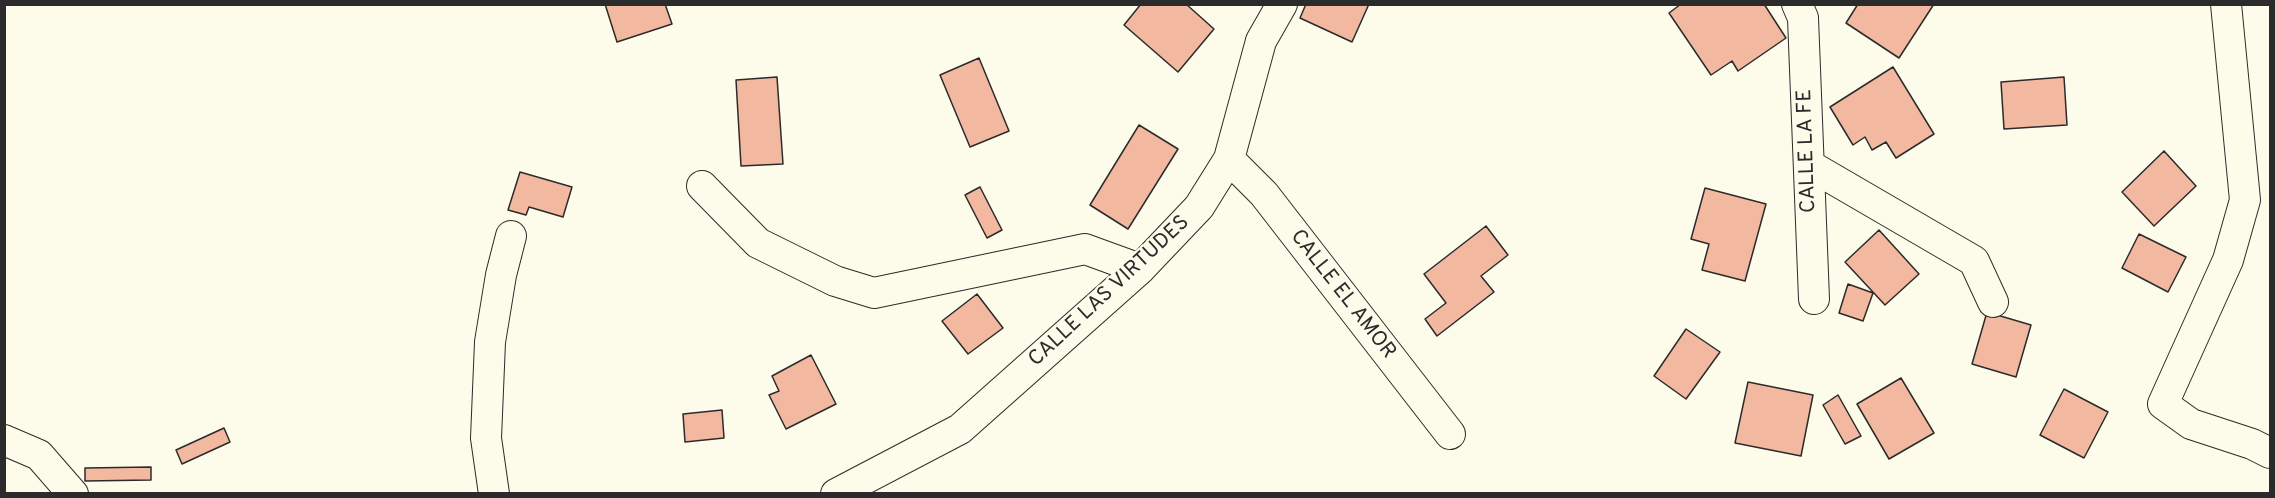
<!DOCTYPE html>
<html>
<head>
<meta charset="utf-8">
<style>
  body { margin:0 }
  #map { position:relative; width:2275px; height:498px; overflow:hidden; background:#fdfbea; font-family:Overpass,sans-serif }
  canvas { display:block }
  .frame { position:absolute; inset:0; border:6px solid #2b2b2b; pointer-events:none }
</style>
</head>
<body>
<div id="map">
<canvas width="2275" height="498"></canvas>
<div class="frame"></div>
</div>
<script>
const context = document.querySelector('canvas').getContext('2d');
context.lineJoin = 'round';
function fillPath(path, color) { context.fillStyle = color; context.fill(path, 'evenodd'); }
const shape = rows => new Path2D(rows.map(r => 'M' + r).join(''));
function strokePath(path, color, width, dash) { context.strokeStyle = color; context.lineWidth = width; context.lineCap = dash ? 'butt' : 'round'; context.setLineDash(dash || []); context.stroke(path); }
function drawText(font, color, halo, rows, align = 'center') {
  context.font = font + ' Overpass,sans-serif'; context.lineWidth = 4.5; context.setLineDash([]); context.textBaseline = 'middle'; context.strokeStyle = halo; context.fillStyle = color; for (const [text, x, y, turn = 0] of rows) {
    context.save(); context.translate(x, y); context.rotate((+turn || 0) * Math.PI / 180); context.textAlign = isNaN(turn) ? turn : align; if (halo) context.strokeText(text, 0, 0); context.fillText(text, 0, 0); context.restore();
  }
}
const building = shape([
  [605,4,665,4,672,24,617,42,605,4],
  [1141,4,1186,4,1214,29,1178,72,1124,25,1141,4],
  [1306,4,1369,4,1352,42,1300,18,1306,4],
  [1681,4,1764,4,1786,38,1738,71,1732,61,1711,75,1669,13,1681,4],
  [1858,4,1934,4,1899,58,1846,23,1858,4],
  [979,58,1009,131,970,147,940,75,979,58],
  [1893,67,1934,134,1896,158,1886,142,1872,150,1865,137,1853,145,1830,107,1893,67],
  [777,77,783,164,741,166,736,80,777,77],
  [2064,77,2067,125,2004,129,2001,82,2064,77],
  [1139,125,1178,149,1128,229,1090,205,1139,125],
  [2164,151,2196,186,2154,226,2122,192,2164,151],
  [520,172,572,187,563,217,529,207,526,215,508,210,520,172],
  [980,187,1002,230,987,238,965,195,980,187],
  [1705,188,1766,204,1745,281,1702,270,1709,244,1691,239,1705,188],
  [1486,226,1508,255,1481,276,1494,292,1437,336,1425,319,1446,303,1424,274,1486,226],
  [1879,230,1919,274,1885,305,1845,262,1879,230],
  [2139,234,2186,257,2168,292,2122,268,2139,234],
  [1848,284,1873,293,1863,321,1839,313,1848,284],
  [977,294,1003,328,968,354,942,321,977,294],
  [1987,312,2031,325,2016,377,1972,364,1987,312],
  [1686,329,1720,352,1686,399,1654,376,1686,329],
  [811,355,836,404,786,429,769,395,779,391,772,376,811,355],
  [1901,378,1934,433,1889,459,1857,404,1901,378],
  [1748,382,1813,395,1801,456,1735,443,1748,382],
  [2064,389,2108,412,2084,458,2040,435,2064,389],
  [1838,395,1861,436,1845,444,1823,405,1838,395],
  [722,410,724,438,685,442,683,414,722,410],
  [224,428,230,442,182,464,176,450,224,428],
  [151,467,151,480,85,481,85,468,151,467]
]);
const minor = shape([
  [1797,4,1803,18,1814,299],
  [2226,4,2245,200,2228,260,2163,404,2191,424,2252,444,2270,453],
  [1229,159,1264,194,1450,434],
  [1809,165,1974,261,1993,302],
  [702,186,758,243,835,281,874,293,1085,249,1140,269],
  [4,440,39,455,73,494],
  [494,494,486,438,490,342,501,275,511,236],
  [836,494,960,429,1140,269,1199,207,1229,159,1261,41,1282,4]
]);
const streetNames = [
  ["CALLE LA FE",1808,151,-92],
  ["CALLE LAS VIRTUDES",1110,292,-43],
  ["CALLE EL AMOR",1342,295,52]
];
fillPath(building, '#f2b8a0');
strokePath(building, '#2b2b2b', 1.5);
strokePath(minor, '#2b2b2b', 32);
strokePath(minor, '#fdfbea', 30);
drawText('21px', '#2b2b2b', '#fdfbea', streetNames);
</script>
</body>
</html>
